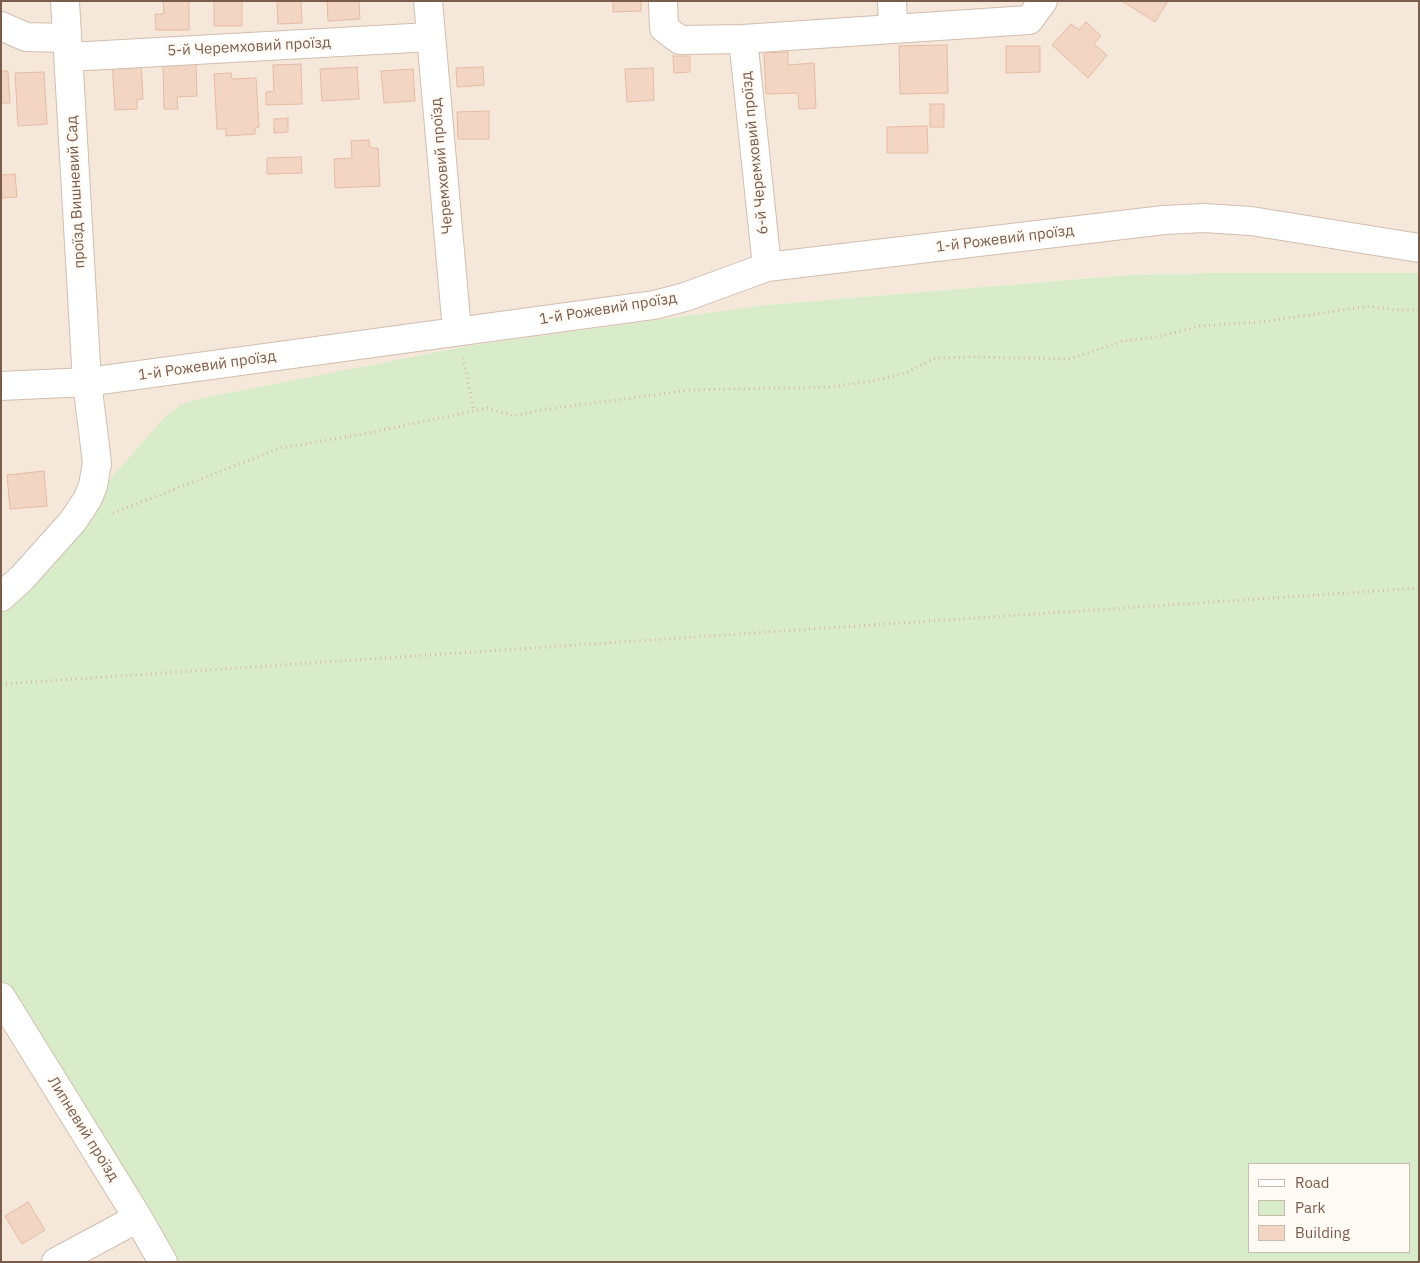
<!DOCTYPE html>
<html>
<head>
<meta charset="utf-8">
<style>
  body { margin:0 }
  #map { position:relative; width:1420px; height:1263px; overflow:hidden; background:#fdf6ec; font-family:"IBM Plex Sans",sans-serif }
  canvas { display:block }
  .frame { position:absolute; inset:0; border:2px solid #7a5c4d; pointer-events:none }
  .legend { position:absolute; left:1248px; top:1163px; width:162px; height:90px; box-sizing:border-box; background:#fffaf3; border:1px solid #cabbb1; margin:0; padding:6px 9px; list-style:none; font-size:15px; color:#7a5c4d }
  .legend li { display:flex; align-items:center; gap:10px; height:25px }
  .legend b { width:25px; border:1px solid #cabbb1 }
</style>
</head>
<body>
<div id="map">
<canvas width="1420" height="1263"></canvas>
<div class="frame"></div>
<ul class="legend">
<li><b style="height:6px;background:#fff"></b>Road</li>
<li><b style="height:14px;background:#d8ecc9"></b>Park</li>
<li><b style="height:14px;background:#f3d5c3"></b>Building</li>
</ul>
</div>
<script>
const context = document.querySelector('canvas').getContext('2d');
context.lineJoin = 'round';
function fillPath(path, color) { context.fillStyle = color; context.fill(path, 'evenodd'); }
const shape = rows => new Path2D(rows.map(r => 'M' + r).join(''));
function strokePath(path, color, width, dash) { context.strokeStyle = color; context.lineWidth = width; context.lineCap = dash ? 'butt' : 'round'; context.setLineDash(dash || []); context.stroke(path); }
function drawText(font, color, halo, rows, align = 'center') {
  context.font = font + ' "IBM Plex Sans",sans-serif'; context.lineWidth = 4.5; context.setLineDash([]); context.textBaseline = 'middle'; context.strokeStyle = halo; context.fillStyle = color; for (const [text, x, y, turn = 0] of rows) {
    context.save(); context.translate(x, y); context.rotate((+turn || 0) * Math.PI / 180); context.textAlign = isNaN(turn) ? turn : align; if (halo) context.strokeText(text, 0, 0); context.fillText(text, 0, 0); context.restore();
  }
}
const residential = shape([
  [1,1,1419,1,1419,273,1213,273,1128,275,766,305,22,578,1,597],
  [1,997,163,1262,1,1262]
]);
const green = shape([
  [1213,273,1419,273,1419,1262,163,1262,1,997,1,597,22,578,166,416,182,404,203,398,468,346,766,305,1128,275],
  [1249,1164,1409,1164,1409,1252,1249,1252]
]);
const building = shape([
  [163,1,189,1,189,30,156,30,155,14,164,14,163,1],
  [214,1,242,1,242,26,214,26,214,1],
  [277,1,301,1,302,23,278,24,277,1],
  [327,1,359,1,360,19,328,21,327,1],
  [613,1,641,1,641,11,613,12,613,1],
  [1122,1,1168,1,1155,22,1122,1],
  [1086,22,1101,36,1094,44,1107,55,1088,78,1052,45,1071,24,1079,30,1086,22],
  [947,45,948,93,900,94,899,46,947,45],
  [1006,46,1040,46,1040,72,1006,73,1006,46],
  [788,52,788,65,814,63,816,108,799,109,798,93,766,94,764,53,788,52],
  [673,56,690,56,690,72,674,73,673,56],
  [141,61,143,99,137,100,137,109,115,110,112,62,141,61],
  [196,64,197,96,177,97,178,109,164,109,163,65,196,64],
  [301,64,302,104,266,105,266,92,274,91,273,65,301,64],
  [357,67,359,99,322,101,320,69,357,67],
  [483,67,484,85,457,87,456,68,483,67],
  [653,68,654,100,627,102,625,69,653,68],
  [413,69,415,101,384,103,381,71,413,69],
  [1,71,8,71,10,103,1,103,1,71],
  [44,72,47,124,18,126,15,73,44,72],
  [231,73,232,79,256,78,259,127,255,128,255,134,226,136,226,129,217,129,214,74,231,73],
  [930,104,944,104,944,127,930,127,930,104],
  [489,111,489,139,458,139,457,112,489,111],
  [288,118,288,132,274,133,274,119,288,118],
  [927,126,928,153,887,153,887,127,927,126],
  [369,140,370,148,378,148,380,186,335,188,334,159,352,158,351,141,369,140],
  [301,157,302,173,267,174,267,158,301,157],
  [15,174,17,197,2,198,1,175,15,174],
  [44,471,47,506,10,509,7,475,44,471],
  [28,1202,45,1230,22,1244,5,1216,28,1202]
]);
const path = shape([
  [463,358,474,411],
  [113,513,281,448,369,433,487,408,514,416,541,410,690,390,829,387,873,381,906,373,935,358,976,357,1070,359,1123,341,1162,336,1200,326,1261,322,1370,306,1396,310,1419,310],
  [1,684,1419,588]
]);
const street = shape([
  [428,1,457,331],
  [663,1,664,28,680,40,743,39,767,267],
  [1,26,26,37,67,38],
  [893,29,1029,20,1043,1],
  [743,39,893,29,892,1],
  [69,57,430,37],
  [1,386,87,382,654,305,685,297,767,267,1164,220,1204,218,1251,221,1419,248],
  [1,597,22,578,73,521,87,500,93,486,97,463,87,382,65,1],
  [1,997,138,1218,163,1262],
  [56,1262,138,1218]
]);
const streetNames = [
  ["5-й Черемховий проїзд",249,47,-3],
  ["6-й Черемховий проїзд",755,153,-96],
  ["Черемховий проїзд",442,166,-95],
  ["проїзд Вишневий Сад",76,192,-93],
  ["1-й Рожевий проїзд",1005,239,-7],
  ["1-й Рожевий проїзд",608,309,-9],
  ["1-й Рожевий проїзд",207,366,-8],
  ["Липневий проїзд",83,1129,58]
];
fillPath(residential, '#f5e8da');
fillPath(green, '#d8ecc9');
fillPath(building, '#f3d5c3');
strokePath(building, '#e6bba3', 1);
strokePath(street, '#d1beb0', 30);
strokePath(path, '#d9b8a5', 3, [1, 4]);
strokePath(street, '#fff', 28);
drawText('15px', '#7a5c4d', '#fffaf3', streetNames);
</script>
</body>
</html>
